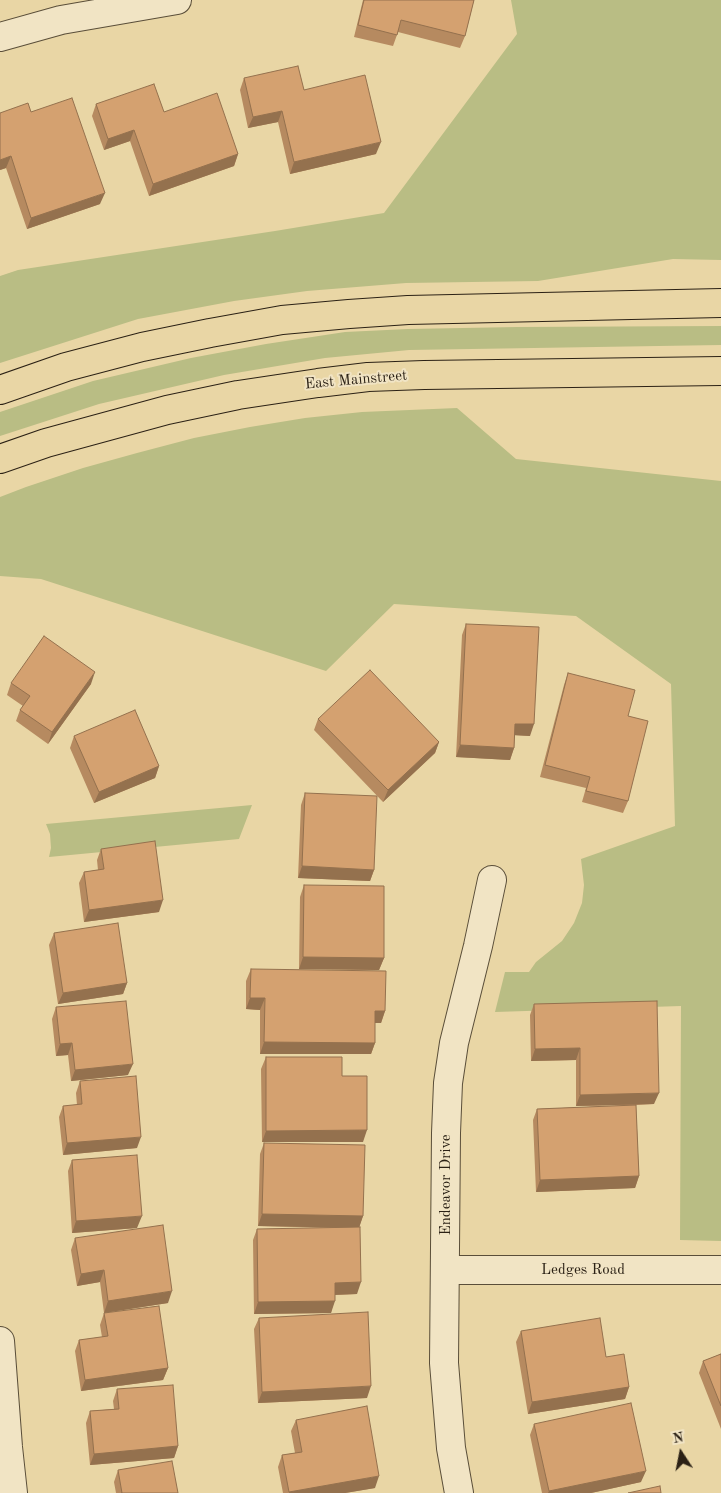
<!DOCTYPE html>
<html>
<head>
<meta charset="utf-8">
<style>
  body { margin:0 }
  #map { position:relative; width:721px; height:1493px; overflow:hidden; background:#e9d6a5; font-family:"Old Standard TT",serif }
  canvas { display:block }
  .north { position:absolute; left:656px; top:1428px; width:50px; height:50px; -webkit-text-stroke:4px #f1e4c4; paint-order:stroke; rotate:349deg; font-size:14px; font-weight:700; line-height:20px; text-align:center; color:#2b2115 }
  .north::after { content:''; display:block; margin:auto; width:18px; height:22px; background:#2b2115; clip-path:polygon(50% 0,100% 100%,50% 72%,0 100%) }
</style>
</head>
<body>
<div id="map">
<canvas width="721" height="1493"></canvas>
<div class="north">N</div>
</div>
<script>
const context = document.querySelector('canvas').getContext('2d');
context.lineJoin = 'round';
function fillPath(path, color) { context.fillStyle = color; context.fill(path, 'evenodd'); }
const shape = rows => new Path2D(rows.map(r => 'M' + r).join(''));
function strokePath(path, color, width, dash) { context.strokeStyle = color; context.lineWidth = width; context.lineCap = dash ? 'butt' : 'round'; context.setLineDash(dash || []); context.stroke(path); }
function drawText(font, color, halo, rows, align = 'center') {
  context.font = font + ' "Old Standard TT",serif'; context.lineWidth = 4; context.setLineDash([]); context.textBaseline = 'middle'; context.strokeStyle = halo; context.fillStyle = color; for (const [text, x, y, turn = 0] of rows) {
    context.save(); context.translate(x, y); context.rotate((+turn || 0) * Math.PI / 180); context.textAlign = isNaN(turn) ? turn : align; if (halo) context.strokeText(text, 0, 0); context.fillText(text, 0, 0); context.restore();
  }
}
const green = shape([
  [511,0,721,0,721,260,673,259,538,281,406,283,307,291,234,301,138,319,0,363,0,276,18,270,275,231,384,213,517,34],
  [721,326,721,345,409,350,325,358,224,375,99,404,0,436,0,412,93,381,191,358,266,344,345,332,408,329,517,327],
  [457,408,516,459,721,481,721,1241,680,1240,681,1006,495,1012,505,972,529,972,536,962,562,941,574,923,582,903,584,885,581,859,675,826,671,684,576,616,394,604,326,671,41,579,0,576,0,497,26,487,83,468,137,453,194,438,250,427,305,418,362,412],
  [252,805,239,839,49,857,51,848,50,834,46,824]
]);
const minor = shape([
  [0,37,61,20,177,0],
  [446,1270,721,1270],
  [0,1341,8,1447,13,1493],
  [459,1493,451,1448,444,1363,446,1133,448,1083,454,1043,478,946,492,880]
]);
const primary = shape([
  [0,390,66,367,142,347,210,333,282,320,349,314,408,310,721,303],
  [0,459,46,443,167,410,238,395,318,383,368,377,424,375,721,371]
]);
const wall = shape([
  [363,0,474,0,465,36,460,48,398,32,393,46,354,37],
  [244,78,304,90,376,154,290,174,278,122,248,128,240,90],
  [96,104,164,112,238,154,234,166,149,196,130,141,104,150,92,116],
  [31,112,100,204,27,229,6,168,0,170],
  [466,624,530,736,515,735,514,748,510,760,456,757,462,635],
  [568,673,628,716,628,801,623,813,582,802,586,788,540,777,564,685],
  [11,683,91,684,48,744,16,721,20,710,23,706,7,695],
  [318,719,439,742,435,753,383,802,314,730],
  [74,736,159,766,155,778,94,803,70,748],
  [305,793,374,870,370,881,298,878,301,805],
  [101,849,159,912,84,922,79,883,84,872,98,870,97,860],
  [304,885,384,958,379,970,299,969,300,897],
  [54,933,127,983,123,994,58,1004,49,945],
  [251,969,385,1011,381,1023,375,1023,375,1043,371,1054,260,1054,260,1010,246,1009,246,981],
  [534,1004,654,1104,636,1105,639,1176,635,1188,536,1192,533,1120,537,1109,636,1105,576,1106,576,1060,531,1061,530,1015],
  [56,1007,128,1075,71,1081,68,1055,56,1056,52,1019],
  [266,1057,342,1076,363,1142,262,1142,261,1069],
  [80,1081,137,1148,63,1155,59,1117,63,1106,77,1105,76,1093],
  [264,1143,363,1216,359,1227,357,1294,335,1295,331,1313,254,1314,253,1240,257,1229,336,1228,258,1226,260,1154],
  [72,1160,137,1228,72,1233,68,1171],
  [75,1238,168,1303,104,1313,100,1282,77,1286,71,1250],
  [104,1313,168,1368,163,1380,81,1391,75,1351,79,1340,102,1337,100,1325],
  [259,1318,367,1398,258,1403,254,1329],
  [521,1331,606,1357,629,1387,625,1399,528,1414,516,1342],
  [721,1354,721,1429,699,1373,703,1361],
  [117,1389,178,1446,174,1458,90,1465,86,1423,90,1411,114,1409,113,1401],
  [296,1420,375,1488,345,1493,283,1493,278,1467,282,1455,295,1453,291,1431],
  [534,1424,641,1482,591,1493,542,1493,530,1435],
  [118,1470,178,1493,116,1493,114,1482]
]);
const shadedWall = shape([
  [282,111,278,122,248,128,253,117],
  [134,130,130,141,104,150,108,139],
  [381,142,376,154,290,174,294,162],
  [238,154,234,166,149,196,153,184],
  [11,156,6,168,0,170,0,160],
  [105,193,100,204,27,229,31,218],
  [95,672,91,684,48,744,52,732],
  [515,724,534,724,530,736,511,735],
  [439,742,435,753,383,802,388,790],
  [460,745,514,748,510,760,456,757],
  [159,766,155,778,94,803,99,792],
  [302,866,374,870,370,881,298,878],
  [163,900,159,912,84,922,89,910],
  [303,957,384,958,379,970,299,969],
  [127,983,123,994,58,1004,63,993],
  [250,998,265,998,260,1010,246,1009],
  [375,1011,385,1011,381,1023,371,1023],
  [264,1042,375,1043,371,1054,260,1054],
  [72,1043,68,1055,56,1056,60,1044],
  [580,1048,576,1060,531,1061,535,1049],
  [133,1064,128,1075,71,1081,75,1070],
  [659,1093,654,1104,576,1106,580,1095],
  [367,1130,363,1142,262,1142,266,1131],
  [141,1137,137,1148,63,1155,67,1143],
  [639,1176,635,1188,536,1192,540,1180],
  [262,1214,363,1216,359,1228,258,1226],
  [142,1216,137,1228,72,1233,76,1221],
  [104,1270,100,1282,77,1286,81,1274],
  [361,1282,357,1294,331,1295,335,1283],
  [172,1291,168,1303,104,1313,108,1301],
  [335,1301,331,1313,254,1314,258,1302],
  [168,1368,163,1380,81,1391,85,1380],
  [371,1386,367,1398,258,1403,262,1392],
  [629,1387,625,1399,528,1414,532,1402],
  [178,1446,174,1458,90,1465,94,1454],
  [646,1471,641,1482,591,1493,548,1493,549,1491],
  [379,1476,375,1488,345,1493,289,1493,289,1492]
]);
const building = shape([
  [364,0,474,0,465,36,401,20,397,35,358,25,364,0],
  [298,66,304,90,365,75,381,142,294,162,282,111,253,117,244,78,298,66],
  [154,84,164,112,217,93,238,154,153,184,134,130,108,139,96,104,154,84],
  [72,98,105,193,31,218,11,156,0,160,0,113,28,103,31,112,72,98],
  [466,624,539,627,534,724,515,724,514,748,460,745,466,624],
  [44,636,95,672,52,732,20,710,30,696,11,683,44,636],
  [370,670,439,742,388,790,318,719,370,670],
  [568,673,635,690,628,716,648,721,628,801,586,791,590,777,545,765,568,673],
  [135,710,159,766,99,792,74,736,135,710],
  [305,793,377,796,374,870,302,866,305,793],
  [155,841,163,900,89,910,84,872,104,869,101,849,155,841],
  [304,885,384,886,384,958,303,957,304,885],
  [118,923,127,983,63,993,54,933,118,923],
  [251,969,386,971,385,1011,375,1011,375,1043,264,1042,265,998,250,998,251,969],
  [126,1001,133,1064,75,1070,72,1043,60,1044,56,1007,126,1001],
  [657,1001,659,1093,580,1095,580,1048,535,1049,534,1004,657,1001],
  [266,1057,342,1057,342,1076,367,1076,367,1130,266,1131,266,1057],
  [136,1076,141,1137,67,1143,63,1106,82,1104,80,1081,136,1076],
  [636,1105,639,1176,540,1180,537,1109,636,1105],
  [264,1143,365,1145,363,1216,262,1214,264,1143],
  [137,1155,142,1216,76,1221,72,1160,137,1155],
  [163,1225,172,1291,108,1301,104,1270,81,1274,75,1238,163,1225],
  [360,1227,361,1282,335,1283,335,1301,258,1302,257,1229,360,1227],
  [159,1306,168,1368,85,1380,79,1340,108,1336,104,1313,159,1306],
  [368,1312,371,1386,262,1392,259,1318,368,1312],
  [600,1318,606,1357,624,1354,629,1387,532,1402,521,1331,600,1318],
  [721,1354,721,1406,703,1361,721,1354],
  [173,1385,178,1446,94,1454,90,1411,119,1409,117,1389,173,1385],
  [631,1403,646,1471,549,1491,534,1424,631,1403],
  [367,1406,379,1476,289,1492,282,1455,302,1452,296,1420,367,1406],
  [172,1461,178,1493,121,1493,122,1493,118,1470,172,1461],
  [660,1486,661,1493,628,1493,660,1486]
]);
const streetNames = [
  ["East Mainstreet",356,380,-5],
  ["Endeavor Drive",446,1185,-90],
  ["Ledges Road",583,1270]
];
fillPath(green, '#b9bd84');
strokePath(minor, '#5a4e39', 30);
strokePath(primary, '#2b2115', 30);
strokePath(minor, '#f1e4c4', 28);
strokePath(primary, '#e9d6a5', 28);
fillPath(wall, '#b68a60');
fillPath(shadedWall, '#94714e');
fillPath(building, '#d4a170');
strokePath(building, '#94714e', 1);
drawText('15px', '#2b2115', '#f1e4c4', streetNames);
</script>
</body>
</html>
